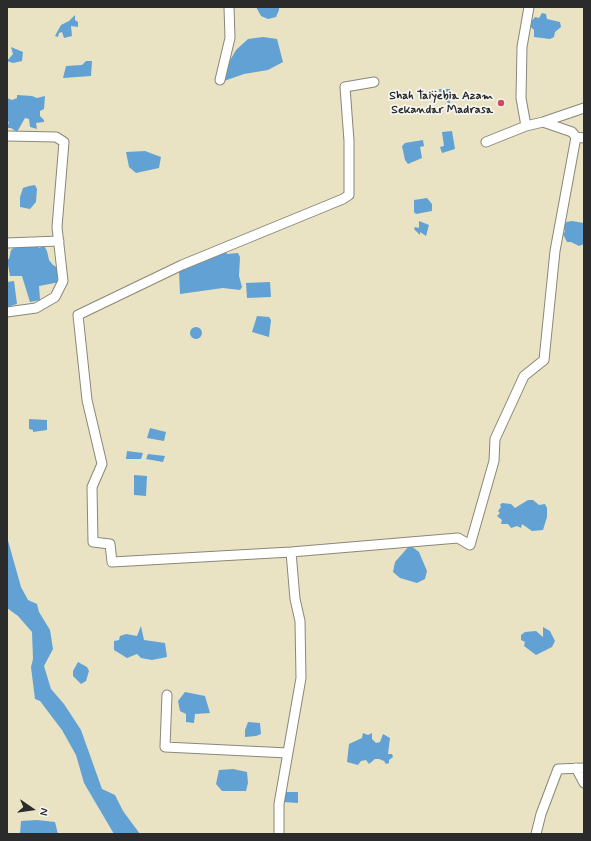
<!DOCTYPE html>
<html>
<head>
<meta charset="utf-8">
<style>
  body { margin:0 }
  #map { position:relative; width:591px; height:841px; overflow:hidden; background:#e9e3c4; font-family:Mynerve,sans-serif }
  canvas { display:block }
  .frame { position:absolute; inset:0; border:8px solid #2b2b2b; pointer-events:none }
  .north { position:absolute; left:12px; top:789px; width:40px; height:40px; -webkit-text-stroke:3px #f6f6f2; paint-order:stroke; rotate:103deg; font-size:11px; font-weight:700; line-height:16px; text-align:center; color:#2b2b2b }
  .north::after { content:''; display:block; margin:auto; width:14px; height:18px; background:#2b2b2b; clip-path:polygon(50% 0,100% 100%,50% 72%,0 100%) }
</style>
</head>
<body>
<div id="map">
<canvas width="591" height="841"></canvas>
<div class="frame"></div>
<div class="north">N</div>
</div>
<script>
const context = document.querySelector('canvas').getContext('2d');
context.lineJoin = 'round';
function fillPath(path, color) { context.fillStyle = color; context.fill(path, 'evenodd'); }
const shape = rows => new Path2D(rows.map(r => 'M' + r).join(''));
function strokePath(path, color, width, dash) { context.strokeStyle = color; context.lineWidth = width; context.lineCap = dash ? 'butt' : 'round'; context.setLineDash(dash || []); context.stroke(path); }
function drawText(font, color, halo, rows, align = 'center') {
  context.font = font + ' Mynerve,sans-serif'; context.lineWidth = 3.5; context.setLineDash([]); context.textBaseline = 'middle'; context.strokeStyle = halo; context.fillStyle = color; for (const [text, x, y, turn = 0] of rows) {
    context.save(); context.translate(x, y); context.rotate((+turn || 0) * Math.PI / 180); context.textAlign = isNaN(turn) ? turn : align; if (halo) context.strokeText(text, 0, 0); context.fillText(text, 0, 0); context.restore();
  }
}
const water = shape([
  [256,7,279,7,279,10,276,17,268,19,261,16],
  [542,13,546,14,547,19,560,22,561,27,555,32,554,37,550,39,534,37,534,30,531,27,531,22,535,17,539,18],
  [75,15,75,20,78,22,78,27,71,26,72,36,64,38,62,32,59,33,58,37,55,36,61,25,69,21],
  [263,37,277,39,283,62,268,70,244,74,224,81,225,69,236,50,248,39],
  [11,47,23,52,22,61,13,63,7,61,13,54],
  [86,61,92,61,91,76,63,78,66,66,82,65],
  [439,89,450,89,450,104,440,97],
  [17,95,32,96,37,98,45,96,44,109,40,111,40,116,44,120,44,122,36,123,37,129,30,127,29,119,25,118,17,132,11,128,7,128,9,122,7,121,7,98,12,100,17,98],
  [452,131,455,149,442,153,440,147,444,146,442,132],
  [423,140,424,146,420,147,422,158,408,164,405,160,402,146,405,143],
  [145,151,161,157,159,168,136,173,129,167,126,152],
  [35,185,37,189,36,202,30,209,20,207,20,197,23,188,29,186],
  [427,198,432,204,432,211,416,214,414,212,414,200],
  [419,221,429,225,426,236,420,232,420,235,414,229,415,227,419,228],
  [572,221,584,223,584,244,579,246,571,242,567,242,563,234,565,232,564,227,566,222],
  [38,246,39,248,44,246,47,251,49,260,53,265,58,268,60,282,39,286,40,300,30,302,22,276,10,276,7,259,9,259,11,250,15,247],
  [226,251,227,254,238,253,240,257,239,276,242,287,240,290,223,288,180,294,179,271],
  [14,281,17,304,7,307,7,282],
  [270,282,271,297,247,298,246,283],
  [257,316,269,317,271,320,269,337,252,332],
  '190 333a6 6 0 1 1 12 0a6 6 0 1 1-12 0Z',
  [29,419,47,420,47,430,33,432,33,430,29,429],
  [150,428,166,432,164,441,147,438],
  [127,451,143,453,141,459,126,459],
  [148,454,165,456,163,462,146,459],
  [134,475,147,476,146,496,134,495],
  [528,500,533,500,539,505,545,504,547,508,547,517,543,530,532,531,522,524,521,528,517,526,511,528,508,524,501,524,502,520,497,516,500,513,498,511,501,507,500,505,502,503,511,504,515,508],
  [7,537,21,587,28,600,37,604,39,612,50,630,53,649,44,666,51,689,64,704,81,730,102,789,115,795,123,811,140,834,114,834,84,783,76,755,62,730,40,701,35,699,31,667,33,659,32,632,18,616,7,608],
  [410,545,419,552,427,571,425,579,417,583,400,578,393,572,395,562],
  [141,626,144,640,165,643,167,657,152,660,141,658,137,654,127,658,114,650,114,641,119,640,120,636,126,634,137,636],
  [543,627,550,631,555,641,552,647,536,655,524,646,525,642,521,640,521,635,525,632,536,631,543,637],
  [78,662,87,667,89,671,86,681,81,684,73,676,73,671],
  [185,692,205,696,210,713,195,714,194,723,186,722,186,714,180,711,178,701],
  [248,722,260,723,261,734,256,736,245,737,245,730],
  [363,733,368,735,372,733,372,739,376,743,380,742,383,734,390,738,388,754,392,754,393,757,389,760,389,763,386,764,384,761,379,759,375,759,369,764,366,760,361,761,358,765,347,762,349,744,362,738],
  [233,769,247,772,248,783,246,791,222,791,216,784,219,770],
  [286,792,298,792,298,803,283,802],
  [37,820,55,822,58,834,20,834,21,821]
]);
const minor = shape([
  [220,80,230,38,229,7],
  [543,122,572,132,576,137,584,138],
  [526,126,521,98,522,47,529,7],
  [7,136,56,137,64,142,57,227,63,281,55,297,36,308,7,312],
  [486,142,526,126,543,122,584,108],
  [7,243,59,241],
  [291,552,458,538,470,545,494,461,495,439,524,376,544,360,555,251,576,137],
  [167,695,165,747,288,753],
  [576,768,584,783],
  [279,834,279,804,301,678,300,621,295,599,291,552,112,562,110,544,93,542,92,487,102,464,87,400,78,315,182,265,343,199,349,195,349,141,345,87,374,82],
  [536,834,541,814,558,769,584,768]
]);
const markers = [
  [501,103,4,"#d1495b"]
];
const poiNames = [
  ["Shah Taiÿebia Azam",493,96],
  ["Sekandar Madrasa",493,110]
];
fillPath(water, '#61a1d4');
strokePath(minor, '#8a8778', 11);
strokePath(minor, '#fff', 9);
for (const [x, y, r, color] of markers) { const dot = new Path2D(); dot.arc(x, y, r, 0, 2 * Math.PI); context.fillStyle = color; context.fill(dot); strokePath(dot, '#f6f6f2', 1.5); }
drawText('bold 12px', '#2b2b2b', '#f6f6f2', poiNames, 'right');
</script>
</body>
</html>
